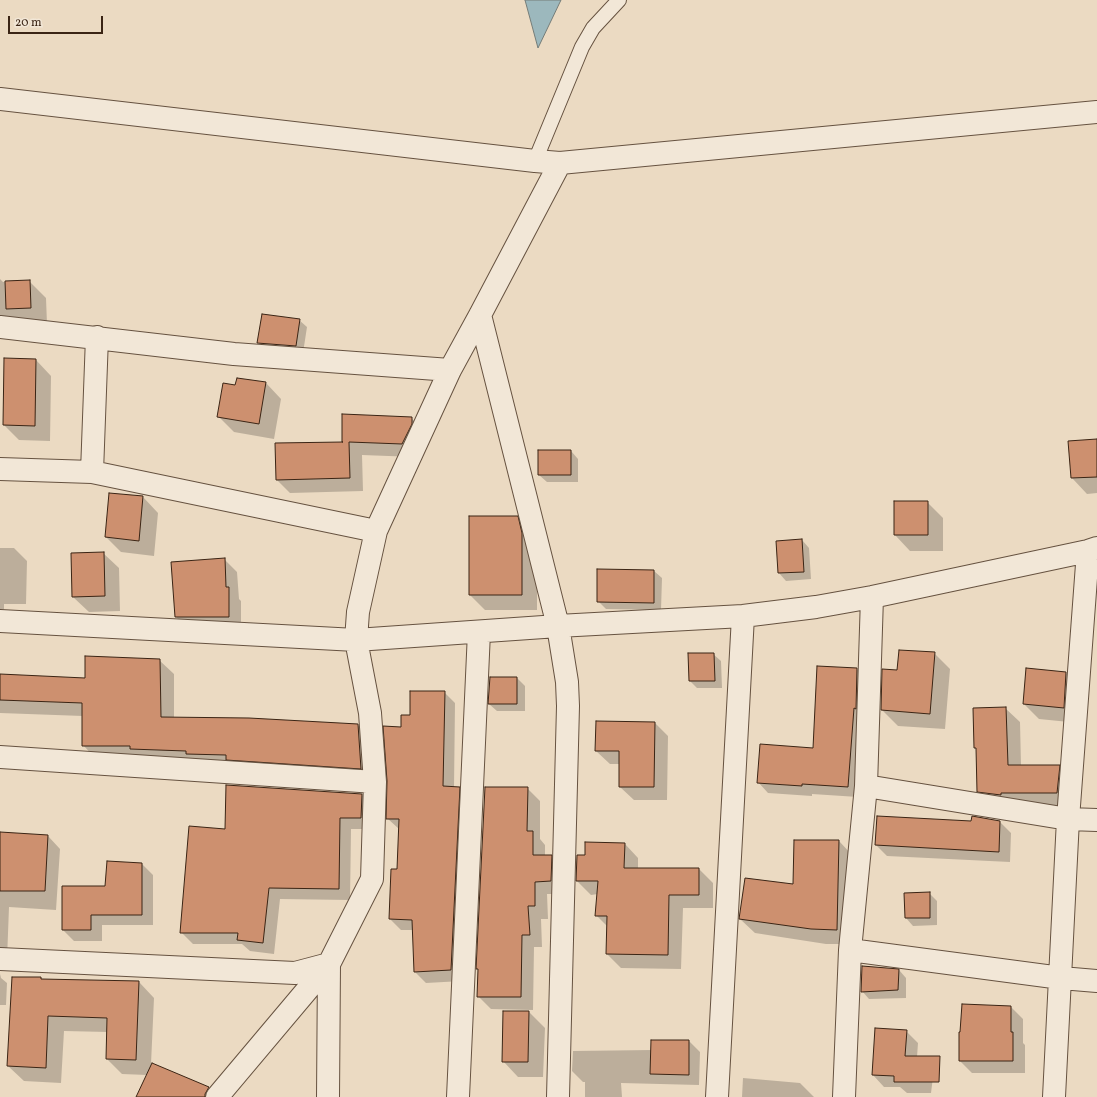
<!DOCTYPE html>
<html>
<head>
<meta charset="utf-8">
<style>
  body { margin:0 }
  #map { position:relative; width:1097px; height:1097px; overflow:hidden; background:#ebdac2; font-family:Vollkorn,serif }
  canvas { display:block }
  .scale { position:absolute; left:8px; top:16px; width:95px; height:18px; box-sizing:border-box; border:2px solid #3a2414; border-top:0; padding-left:5px; font-size:12px; line-height:14px; white-space:nowrap; color:#3a2414; -webkit-text-stroke:3px #f2e7d7; paint-order:stroke }
</style>
</head>
<body>
<div id="map">
<canvas width="1097" height="1097"></canvas>
<div class="scale">20 m</div>
</div>
<script>
const context = document.querySelector('canvas').getContext('2d');
context.lineJoin = 'round';
function fillPath(path, color) { context.fillStyle = color; context.fill(path, 'evenodd'); }
const shape = rows => new Path2D(rows.map(r => 'M' + r).join(''));
function strokePath(path, color, width, dash) { context.strokeStyle = color; context.lineWidth = width; context.lineCap = dash ? 'butt' : 'round'; context.setLineDash(dash || []); context.stroke(path); }
const water = shape([
  [525,0,561,0,538,48,525,0]
]);
const shadow = shape([
  [0,279,3,282,29,281,46,298,47,324,0,326],
  [299,320,307,327,303,353,266,350,259,343],
  [36,360,51,376,50,441,19,440,4,425],
  [238,379,266,383,281,399,274,439,234,432,218,416,236,387],
  [411,418,425,431,415,457,362,455,363,491,290,493,277,480,344,443],
  [1097,440,1097,493,1087,494,1072,478],
  [571,451,578,459,578,482,547,482,539,475],
  [143,497,158,513,154,556,121,552,106,537],
  [895,502,927,502,943,518,943,551,910,551,895,535],
  [517,517,533,533,537,550,537,610,485,610,470,595],
  [802,540,809,548,811,579,786,581,779,573,777,542],
  [0,548,14,548,27,561,26,604,4,604,4,609,0,609],
  [103,553,119,568,120,611,89,612,73,597],
  [224,559,237,572,239,599,241,601,241,630,189,630,176,617],
  [598,570,654,571,662,578,661,610,606,609,598,601],
  [934,653,950,669,945,729,898,726,882,710],
  [713,654,721,661,722,688,697,688,690,681],
  [159,660,174,674,174,718,358,725,372,740,375,782,97,760,83,745,83,716,0,713,0,675,86,679],
  [857,669,867,680,858,797,812,794,812,796,768,793,758,782,814,749],
  [1027,669,1066,673,1082,689,1079,723,1039,719,1024,704],
  [517,678,525,686,525,711,497,711,489,704],
  [444,692,455,703,454,788,459,788,470,798,462,981,426,983,415,972,413,930,401,930,390,919,392,870,398,870,399,829,387,818,402,728,411,716],
  [1005,708,1020,722,1021,766,1059,766,1073,780,1071,807,993,805,978,791,977,750,975,747],
  [597,722,655,723,668,736,667,800,634,800,620,787,620,764,610,764,596,751],
  [527,788,540,801,540,839,545,845,545,856,551,856,564,869,564,894,547,894,548,919,541,919,542,947,534,947,533,1010,491,1009,478,996,479,970,477,969],
  [362,795,373,806,373,829,351,829,350,900,280,899,274,954,250,951,242,944,193,944,181,932],
  [999,821,1011,833,1010,862,887,856,876,845],
  [0,833,48,836,60,849,56,910,9,907,7,960,2,964,0,970],
  [839,841,853,856,851,944,826,944,755,933,740,919,794,885],
  [625,844,638,858,638,869,699,869,713,883,713,908,683,908,681,969,621,968,607,954,608,927,596,915,598,894,591,895,577,881,585,856],
  [142,864,153,875,153,925,102,925,102,941,74,941,63,930,106,887],
  [929,893,937,901,937,925,913,926,906,918],
  [899,970,906,978,906,998,869,999,862,991],
  [0,974,1,978,7,983,6,1005,0,1005],
  [41,978,43,980,139,982,154,998,151,1064,199,1084,212,1097,144,1097,147,1075,122,1074,107,1059,108,1032,64,1031,61,1083,24,1081,8,1066],
  [1011,1007,1023,1019,1023,1043,1025,1045,1025,1073,972,1073,960,1061],
  [504,1012,529,1012,545,1028,543,1077,518,1077,503,1061],
  [906,1031,918,1043,917,1057,934,1069,931,1093,907,1093,900,1087,884,1087,873,1075],
  [689,1041,700,1052,699,1085,621,1083,622,1097,585,1097,585,1082,583,1082,572,1071,573,1051,652,1050],
  [743,1078,800,1083,814,1097,742,1097]
]);
const building = shape([
  [30,280,31,308,6,309,5,281,30,280],
  [262,314,300,319,296,346,257,343,262,314],
  [4,358,36,359,35,426,3,425,4,358],
  [237,378,266,382,259,424,217,417,223,383,235,385,237,378],
  [342,414,412,417,412,424,402,444,349,442,350,478,276,480,275,443,343,442,342,442,342,414],
  [1097,439,1097,477,1071,478,1068,441,1097,439],
  [538,450,571,450,571,475,538,475,538,450],
  [109,493,143,496,139,541,105,537,109,493],
  [894,501,928,501,928,535,894,535,894,501],
  [469,516,518,516,522,533,522,595,469,595,469,516],
  [802,539,804,572,778,573,776,541,802,539],
  [104,552,105,596,72,597,71,553,104,552],
  [225,558,226,587,229,587,229,617,175,617,171,562,225,558],
  [597,569,654,570,654,603,597,602,597,569],
  [899,650,935,652,930,714,881,710,882,669,897,670,899,650],
  [688,653,714,653,715,681,689,681,688,653],
  [85,656,160,659,161,717,249,718,358,724,361,769,226,760,226,755,186,754,186,751,130,749,130,746,82,746,82,703,0,700,0,674,85,678,85,656],
  [817,666,857,668,856,709,854,708,848,787,802,784,802,786,757,783,760,744,813,748,817,666],
  [1026,668,1066,672,1064,708,1023,704,1026,668],
  [490,677,517,677,517,704,488,704,490,677],
  [410,691,445,691,443,786,460,787,451,970,414,972,412,920,389,919,391,869,397,869,399,819,386,819,387,781,383,726,401,727,401,715,410,715,410,691],
  [1006,707,1008,765,1060,765,1057,793,1001,793,1001,795,977,792,976,748,974,748,973,708,1006,707],
  [596,721,655,722,654,787,619,787,619,751,595,751,596,721],
  [226,785,362,794,361,818,340,818,339,889,269,888,263,943,237,940,238,933,180,933,189,826,225,829,226,785],
  [485,787,528,787,527,831,533,831,533,855,552,855,551,881,535,882,535,906,528,906,530,935,522,935,521,997,477,997,478,969,476,969,485,787],
  [877,816,971,821,972,816,1000,821,999,852,875,845,877,816],
  [0,832,48,835,45,891,0,891,0,832],
  [794,840,839,840,837,930,811,929,739,919,745,878,793,884,794,840],
  [585,842,625,843,624,868,699,868,699,895,669,895,668,955,606,954,607,916,595,916,598,881,576,881,577,855,585,855,585,842],
  [107,861,142,863,142,915,91,915,91,930,62,930,62,886,105,886,107,861],
  [930,892,930,918,905,918,904,893,930,892],
  [862,966,899,969,898,990,861,992,862,966],
  [12,977,41,977,41,979,139,981,136,1060,106,1059,107,1018,48,1016,46,1068,7,1066,12,977],
  [962,1004,1011,1006,1011,1032,1013,1032,1013,1061,959,1061,959,1032,960,1032,962,1004],
  [503,1011,529,1011,528,1062,502,1062,503,1011],
  [875,1028,907,1030,905,1056,940,1056,939,1082,894,1082,894,1076,872,1075,875,1028],
  [651,1040,689,1040,689,1075,650,1074,651,1040],
  [152,1063,209,1087,205,1094,205,1097,136,1097,152,1063]
]);
const service = shape([
  [535,161,582,47,593,28,619,0]
]);
const minor = shape([
  [0,99,535,161,560,163,480,315,450,370,376,531,358,612,356,640,370,713,375,782,372,879,329,964,328,1097],
  [560,163,1097,112],
  [480,315,558,626,567,682,568,706,558,1097],
  [0,327,234,354,450,370],
  [0,469,92,472,376,531],
  [92,472,97,337],
  [0,621,356,640,558,626,743,616,816,607,872,597,1088,551,1097,548],
  [0,757,375,782],
  [866,786,1068,819,1097,820],
  [850,950,1061,978,1097,981],
  [0,959,295,973,329,964,217,1097],
  [458,1097,479,632],
  [717,1097,743,616],
  [844,1097,850,950,866,786,872,597],
  [1054,1097,1068,819,1088,551]
]);
fillPath(water, '#9cb8bd');
strokePath(water, '#757d79', 1);
fillPath(shadow, '#0003');
fillPath(building, '#cd906f');
strokePath(building, '#3a2414', 1);
strokePath(service, '#665240', 16);
strokePath(minor, '#665240', 24);
strokePath(service, '#f2e7d7', 14);
strokePath(minor, '#f2e7d7', 22);
</script>
</body>
</html>
